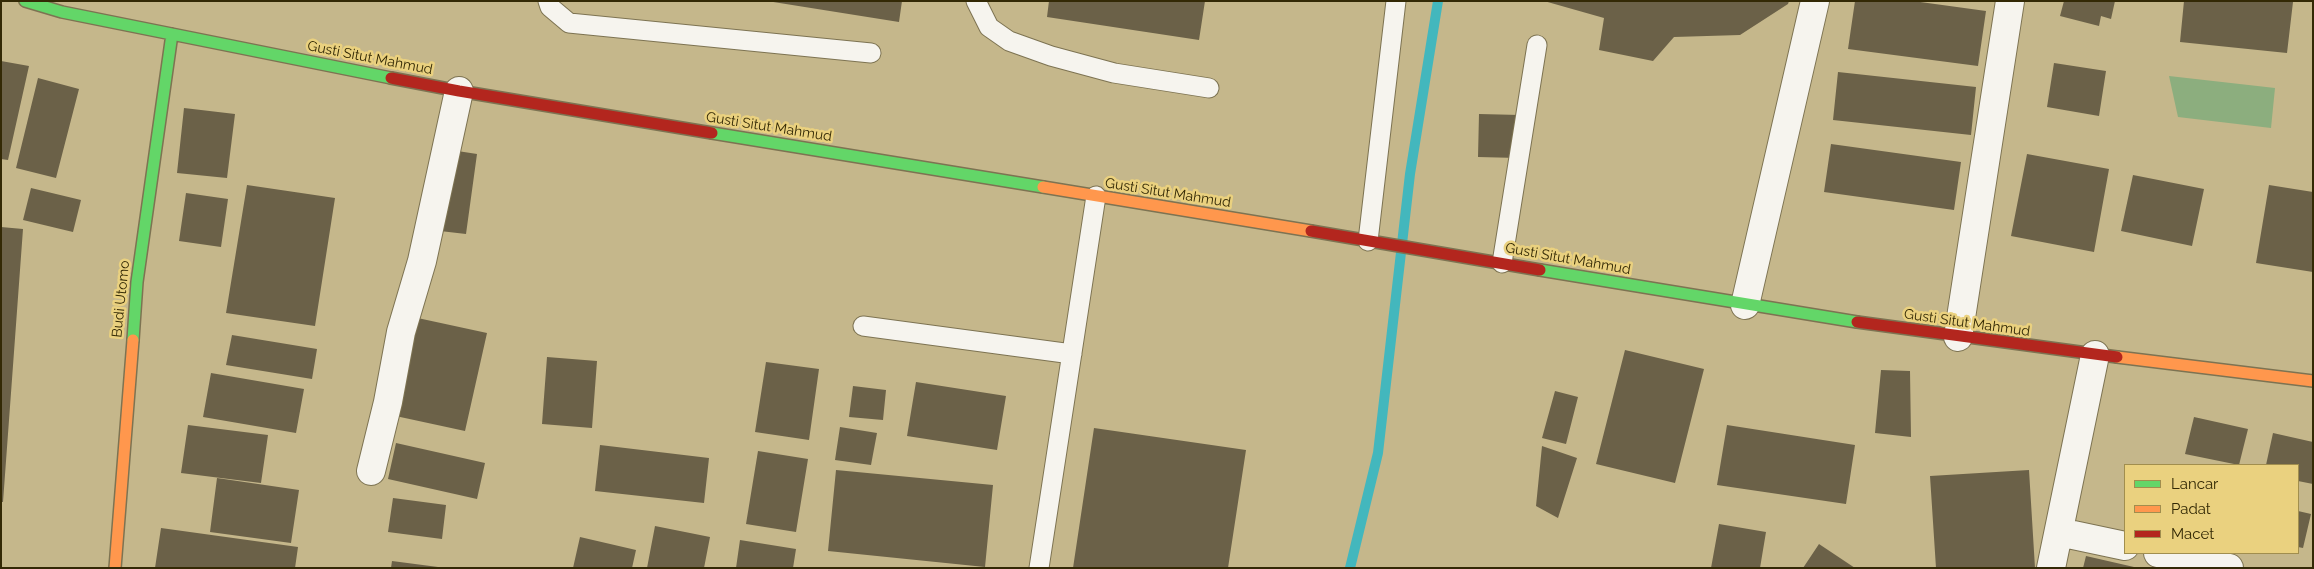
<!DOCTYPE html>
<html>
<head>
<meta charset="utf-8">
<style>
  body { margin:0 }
  #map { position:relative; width:2314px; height:569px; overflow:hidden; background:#c5b78b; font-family:Raleway,sans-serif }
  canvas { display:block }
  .frame { position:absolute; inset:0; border:2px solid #332905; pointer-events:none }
  .legend { position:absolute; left:2124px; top:464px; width:175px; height:90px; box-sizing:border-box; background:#ead17f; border:1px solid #a18e4e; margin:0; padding:6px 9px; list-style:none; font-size:15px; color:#332905 }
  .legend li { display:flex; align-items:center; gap:10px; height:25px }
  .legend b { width:25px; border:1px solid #a18e4e }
</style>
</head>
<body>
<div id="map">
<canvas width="2314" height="569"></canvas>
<div class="frame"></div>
<ul class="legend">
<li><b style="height:6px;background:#63d668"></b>Lancar</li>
<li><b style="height:6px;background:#ff974d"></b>Padat</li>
<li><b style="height:6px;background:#b3261e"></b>Macet</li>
</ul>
</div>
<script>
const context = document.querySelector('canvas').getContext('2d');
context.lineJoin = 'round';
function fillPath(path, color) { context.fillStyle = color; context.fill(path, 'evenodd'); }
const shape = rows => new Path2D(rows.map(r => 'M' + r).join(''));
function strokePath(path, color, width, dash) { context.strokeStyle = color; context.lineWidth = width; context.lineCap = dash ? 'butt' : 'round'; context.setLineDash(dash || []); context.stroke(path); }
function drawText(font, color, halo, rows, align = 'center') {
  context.font = font + ' Raleway,sans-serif'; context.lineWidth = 5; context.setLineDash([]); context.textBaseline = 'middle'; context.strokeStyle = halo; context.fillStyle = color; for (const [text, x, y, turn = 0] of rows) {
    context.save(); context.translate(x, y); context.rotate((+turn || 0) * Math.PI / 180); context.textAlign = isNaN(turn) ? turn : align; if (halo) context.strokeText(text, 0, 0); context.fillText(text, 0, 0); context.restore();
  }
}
const green = shape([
  [2169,76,2275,88,2271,128,2178,117]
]);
const stream = shape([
  [1350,568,1378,453,1410,174,1438,1]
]);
const building = shape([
  [767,1,902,1,899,22],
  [1049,1,1205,1,1199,40,1047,17],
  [1544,1,1789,1,1788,4,1740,35,1674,37,1653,61,1599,50,1604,18],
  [1855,1,1913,1,1986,11,1978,66,1848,49],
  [2064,1,2115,1,2111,19,2101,16,2099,26,2060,16],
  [2184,1,2293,2,2287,53,2180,42],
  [1,61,29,66,8,160,1,159],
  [2054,63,2106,71,2099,116,2047,107],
  [1838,72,1976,87,1971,135,1833,120],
  [38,78,79,89,56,178,16,168],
  [184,108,235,114,227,178,177,173],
  [1479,114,1520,115,1518,158,1478,157],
  [1831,144,1961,162,1954,210,1824,192],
  [451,150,477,154,466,234,440,231],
  [2027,154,2109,169,2094,252,2011,236],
  [2133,175,2204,189,2192,246,2121,231],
  [247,185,335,198,315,326,226,313],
  [2269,185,2313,192,2313,272,2256,263],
  [31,188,81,200,73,232,23,220],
  [186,193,228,199,221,247,179,241],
  [1,227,23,229,3,502,1,502],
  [413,317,487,333,465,431,391,415],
  [232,335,317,349,312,379,226,365],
  [1625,350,1704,369,1675,483,1596,464],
  [547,357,597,361,592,428,542,424],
  [766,362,819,369,809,440,755,432],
  [1881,370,1910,371,1911,437,1875,433],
  [211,373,304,389,296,433,203,417],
  [916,382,1006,396,997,450,907,436],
  [853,386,886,390,883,420,849,417],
  [1555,391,1578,397,1566,444,1542,438],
  [2194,417,2248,429,2239,465,2185,454],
  [188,425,268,435,261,483,181,473],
  [1727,425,1855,445,1846,504,1717,485],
  [840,427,877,433,871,465,835,460],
  [1094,428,1246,450,1228,568,1073,568],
  [2273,433,2313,442,2313,484,2298,481,2298,465,2266,465],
  [396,443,485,463,477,499,388,479],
  [600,445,709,458,704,503,595,491],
  [1542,446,1577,458,1558,518,1536,506],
  [758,451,808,459,796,532,746,524],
  [836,470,993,485,985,567,828,551],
  [2029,470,2035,568,1936,568,1930,476],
  [217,478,299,490,291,543,210,532],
  [393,498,446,505,442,539,388,532],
  [2298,511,2311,514,2303,548,2298,547],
  [1719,524,1766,532,1760,568,1711,568],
  [655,526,710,537,704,568,647,568],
  [161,528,298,547,295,568,155,568],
  [580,537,636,550,632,568,573,568],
  [740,540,796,549,793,568,736,568],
  [1819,544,1855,568,1803,568],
  [2086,556,2134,567,2133,568,2083,568],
  [392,561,438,567,438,568,391,568]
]);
const lane = shape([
  [548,1,550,7,569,23,871,53],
  [976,1,989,27,1009,41,1051,56,1114,73,1209,88],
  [1368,241,1396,1],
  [1502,263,1537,45],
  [863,326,1072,354],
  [1039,568,1096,196]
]);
const street = shape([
  [1745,305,1815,1],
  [1958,337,2010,1],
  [371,471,388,402,401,332,422,261,459,91],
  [2059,532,2125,546],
  [2158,553,2229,568],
  [2051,568,2095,355]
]);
const fast = shape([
  [25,1,62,12,391,78],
  [712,133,1043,187],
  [1540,270,1857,322],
  [133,340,137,282,172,34]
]);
const slow = shape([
  [1043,187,1311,231],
  [2117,357,2313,381],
  [115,568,133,340]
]);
const jam = shape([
  [391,78,459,91,712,133],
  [1311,231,1540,270],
  [1857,322,2117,357]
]);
const streetNames = [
  ["Gusti Situt Mahmud",370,58,11],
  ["Gusti Situt Mahmud",769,127,9],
  ["Gusti Situt Mahmud",1168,193,9],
  ["Gusti Situt Mahmud",1568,259,10],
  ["Budi Utomo",121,299,-84],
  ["Gusti Situt Mahmud",1967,323,8]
];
fillPath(green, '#8cae7e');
strokePath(stream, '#43b7bd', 10);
fillPath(building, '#6b6148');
strokePath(lane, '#7d7352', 21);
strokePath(street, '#7d7352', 30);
strokePath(fast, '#7d7352', 14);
strokePath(slow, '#7d7352', 14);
strokePath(jam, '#7d7352', 14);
strokePath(lane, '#f6f4ee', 19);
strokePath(street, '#f6f4ee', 28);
strokePath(fast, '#63d668', 11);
strokePath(slow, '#ff974d', 11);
strokePath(jam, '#b3261e', 11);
drawText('14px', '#332905', '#ead17f', streetNames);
</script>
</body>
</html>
